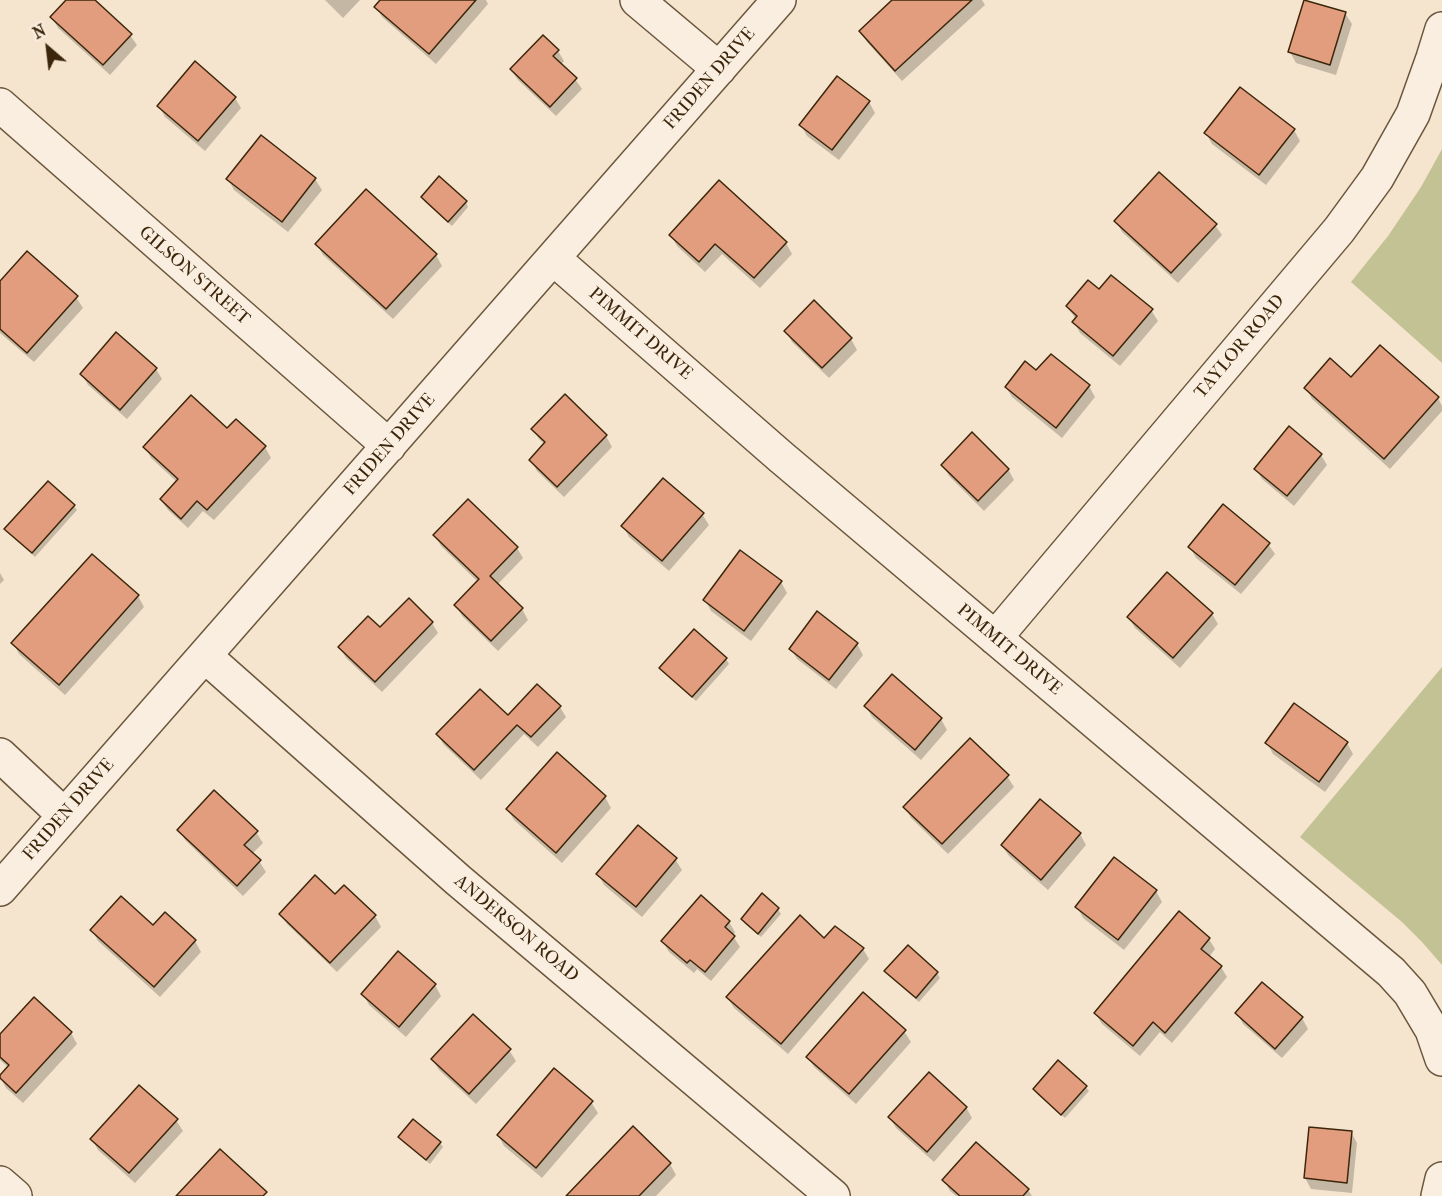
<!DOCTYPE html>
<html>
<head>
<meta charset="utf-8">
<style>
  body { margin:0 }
  #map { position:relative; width:1442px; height:1196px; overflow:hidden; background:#f6e5ce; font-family:"IM FELL French Canon",serif }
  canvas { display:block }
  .north { position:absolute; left:18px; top:18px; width:60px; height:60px; -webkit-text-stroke:4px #f9eedf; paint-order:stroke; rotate:332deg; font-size:16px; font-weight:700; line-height:24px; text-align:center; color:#3c260b }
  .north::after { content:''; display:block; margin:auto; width:21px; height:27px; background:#3c260b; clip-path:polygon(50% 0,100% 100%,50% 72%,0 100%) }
</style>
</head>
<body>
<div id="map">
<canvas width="1442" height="1196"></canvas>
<div class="north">N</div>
</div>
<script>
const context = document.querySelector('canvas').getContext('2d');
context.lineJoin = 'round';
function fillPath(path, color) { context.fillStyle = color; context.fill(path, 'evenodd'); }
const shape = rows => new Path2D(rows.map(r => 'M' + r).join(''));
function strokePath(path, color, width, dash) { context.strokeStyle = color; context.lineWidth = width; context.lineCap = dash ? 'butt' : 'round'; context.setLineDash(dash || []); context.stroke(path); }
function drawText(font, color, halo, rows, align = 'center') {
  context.font = font + ' "IM FELL French Canon",serif'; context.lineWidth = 6; context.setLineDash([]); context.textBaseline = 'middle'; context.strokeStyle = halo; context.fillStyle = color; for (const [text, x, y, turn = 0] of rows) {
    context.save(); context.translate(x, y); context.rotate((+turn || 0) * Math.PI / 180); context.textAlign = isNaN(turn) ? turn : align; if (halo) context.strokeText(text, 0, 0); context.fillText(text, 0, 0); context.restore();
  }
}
const green = shape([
  [1442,149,1442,363,1351,282,1388,236,1421,187],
  [1442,667,1442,965,1422,942,1402,922,1300,837]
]);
const shadow = shape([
  [68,0,92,0,130,35,137,45,110,75,58,28,52,18],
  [325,0,360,0,343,18],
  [382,0,486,0,488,4,436,64,382,17,376,7],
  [894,0,982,0,985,5,902,81,867,42,860,31],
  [1345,13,1352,24,1336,75,1296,63,1290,52],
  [558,51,564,61,561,65,575,79,582,89,556,116,518,80,511,70],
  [838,78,869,102,875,113,839,160,807,136,801,125],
  [235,98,241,108,205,151,165,117,159,106],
  [1294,130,1300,141,1266,185,1212,144,1206,133],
  [261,137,315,179,322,190,288,232,234,190,228,179],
  [423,197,466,202,468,207,452,226,425,202],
  [1116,221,1215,225,1222,235,1178,283,1122,232],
  [671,235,786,243,792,254,760,288,722,254,705,272,677,246],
  [317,244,436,255,442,266,393,319,323,255],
  [0,283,76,297,83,308,34,362,0,333],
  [1099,291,1151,310,1158,321,1120,366,1080,333,1074,322,1076,319,1067,307],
  [786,331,851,339,857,350,829,378,792,342],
  [156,369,162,379,127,419,88,385,82,375],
  [1037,372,1089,386,1095,397,1062,438,1012,397,1006,387],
  [1306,388,1438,398,1442,406,1442,411,1390,469,1312,399],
  [533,429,606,436,612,447,564,497,537,471,531,460,545,445,539,439],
  [227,430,265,447,271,458,214,520,203,511,188,528,168,510,161,500,177,482,151,458,145,447],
  [1321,455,1327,465,1294,506,1262,479,1256,469],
  [943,465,1008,469,1014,480,984,511,949,476],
  [74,506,77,510,35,557,9,534,6,530],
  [702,514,709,525,669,571,629,537,623,526],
  [435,535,517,548,523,558,497,585,522,609,528,620,498,651,462,616,456,605,478,582,441,546],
  [1268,544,1275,554,1241,594,1196,558,1190,547],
  [0,573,4,580,0,584],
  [781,582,787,593,751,641,711,611,705,600],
  [138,596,144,607,65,695,19,654,13,643],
  [1212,614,1218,624,1180,668,1135,628,1129,618],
  [432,623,438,633,382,692,346,658,340,647,380,629],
  [857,644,863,655,836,689,797,659,791,649],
  [726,659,729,664,696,701,664,673,661,668],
  [892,676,941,719,947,730,921,760,872,717,866,706],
  [560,707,566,717,538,747,524,734,481,780,444,745,438,735,508,717],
  [1267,743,1347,743,1353,754,1325,792,1273,754],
  [557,754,605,797,611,808,562,863,514,820,508,810],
  [1007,776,1014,787,948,854,911,818,905,807],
  [179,830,256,832,263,843,252,854,259,861,266,872,243,896,185,840],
  [1080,834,1086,845,1048,890,1009,856,1002,846],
  [675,859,682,870,642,917,604,885,598,874],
  [1156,891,1162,902,1124,950,1083,918,1077,907],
  [335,896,375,916,381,927,337,972,287,924,281,914],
  [778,909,781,914,761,937,745,924,743,920],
  [729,922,735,932,733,936,740,947,711,981,697,969,694,973,669,952,663,942],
  [153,927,195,941,201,952,160,997,98,941,92,930],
  [1209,939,1215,949,1209,957,1221,967,1227,977,1172,1043,1160,1032,1140,1056,1102,1024,1095,1013],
  [824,940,863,949,869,959,788,1054,734,1008,728,998],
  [908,947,937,973,940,978,919,1002,889,976,886,971],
  [398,953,435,985,441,996,406,1037,369,1005,363,994],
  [34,999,71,1033,77,1044,23,1103,6,1088,0,1077,9,1068,0,1060,0,1037],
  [1237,1013,1302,1018,1308,1029,1282,1058,1243,1024],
  [904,1031,911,1042,856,1104,814,1067,808,1057],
  [509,1050,516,1061,476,1104,439,1070,432,1059],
  [1086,1087,1089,1091,1065,1118,1037,1094,1034,1089],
  [591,1102,598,1113,542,1178,504,1146,498,1135],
  [966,1107,972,1118,934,1162,896,1128,890,1118],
  [176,1120,183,1131,135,1183,98,1150,92,1139],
  [633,1128,670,1164,676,1175,656,1196,568,1196],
  [1351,1132,1357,1143,1352,1193,1311,1189,1305,1178],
  [400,1137,440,1143,443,1147,430,1164,403,1142],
  [976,1144,1028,1190,1032,1196,956,1196,950,1191,944,1180]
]);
const building = shape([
  [66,0,95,0,132,34,103,65,50,17,66,0],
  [380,0,476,0,429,54,374,7,380,0],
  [892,0,972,0,895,71,859,31,892,0],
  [1304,0,1346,12,1330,65,1288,52,1304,0],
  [543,35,559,50,553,56,577,78,550,107,510,69,543,35],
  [195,61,236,97,198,141,157,106,195,61],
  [837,76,870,101,832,150,799,125,837,76],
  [1240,87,1295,129,1259,175,1204,133,1240,87],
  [261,135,316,178,282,222,226,179,261,135],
  [1159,172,1217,224,1171,273,1114,221,1159,172],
  [439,176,467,201,448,222,421,197,439,176],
  [719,180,787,242,754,278,715,244,699,262,669,235,719,180],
  [366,189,437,254,386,309,315,244,366,189],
  [27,251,78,296,27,353,0,329,0,281,27,251],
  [1111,275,1153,309,1113,356,1072,322,1077,316,1066,306,1088,280,1099,289,1111,275],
  [814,300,852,338,822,368,784,331,814,300],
  [116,332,157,368,120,410,80,374,116,332],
  [1380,345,1439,397,1384,459,1304,388,1330,358,1351,377,1380,345],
  [1051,354,1090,385,1056,428,1005,387,1025,361,1036,370,1051,354],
  [565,394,607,435,557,487,529,460,545,442,531,429,565,394],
  [191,395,227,428,236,419,266,446,207,510,197,501,181,519,160,499,178,479,143,447,191,395],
  [1289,426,1322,454,1287,496,1254,469,1289,426],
  [972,432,1009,469,978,501,941,465,972,432],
  [663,478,704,513,662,561,621,526,663,478],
  [48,481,75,505,32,553,4,529,48,481],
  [468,499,518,547,490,576,523,608,491,641,454,605,479,579,433,535,468,499],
  [1223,504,1270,543,1235,585,1188,547,1223,504],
  [740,550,782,581,744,631,703,600,740,550],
  [92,554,139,595,59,685,11,643,92,554],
  [1167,572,1213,613,1173,658,1127,617,1167,572],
  [409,598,433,622,375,682,338,647,368,616,380,627,409,598],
  [817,611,858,643,829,680,789,649,817,611],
  [694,629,727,658,692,697,659,668,694,629],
  [892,674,942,718,915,750,864,706,892,674],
  [537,684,561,706,531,737,517,725,474,770,436,734,480,689,508,715,537,684],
  [1294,703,1348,742,1319,782,1265,743,1294,703],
  [970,738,1009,775,942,844,903,807,970,738],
  [557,752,606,796,556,853,506,809,557,752],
  [214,790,258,831,244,845,261,860,237,886,177,830,214,790],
  [1040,799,1081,833,1041,880,1001,845,1040,799],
  [638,825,677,858,636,907,596,874,638,825],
  [1114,857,1157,890,1118,940,1075,907,1114,857],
  [315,875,335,894,344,885,376,915,330,963,279,914,315,875],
  [762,893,779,908,758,934,741,919,762,893],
  [701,895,730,921,725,927,735,936,705,972,690,960,687,963,661,941,701,895],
  [121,896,153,925,165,912,196,940,154,987,90,930,121,896],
  [1179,911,1210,938,1201,949,1222,966,1165,1033,1153,1022,1133,1046,1094,1013,1179,911],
  [800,915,824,938,835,926,864,948,781,1044,726,997,800,915],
  [908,945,938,972,916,998,884,971,908,945],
  [398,951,436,984,399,1027,361,994,398,951],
  [1262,982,1303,1017,1275,1049,1235,1013,1262,982],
  [863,992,906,1030,849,1094,806,1057,863,992],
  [34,997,72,1032,16,1093,0,1078,0,1075,9,1065,0,1057,0,1034,34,997],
  [473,1014,511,1049,469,1094,431,1059,473,1014],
  [1058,1060,1087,1086,1061,1115,1033,1089,1058,1060],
  [554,1068,593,1101,536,1168,497,1135,554,1068],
  [929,1072,967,1107,927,1152,888,1117,929,1072],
  [139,1085,178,1119,129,1173,90,1139,139,1085],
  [413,1119,441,1142,426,1160,398,1137,413,1119],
  [633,1126,671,1163,639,1196,566,1196,633,1126],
  [1309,1127,1352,1131,1347,1183,1304,1178,1309,1127],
  [976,1142,1029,1189,1023,1196,960,1196,942,1180,976,1142],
  [220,1149,267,1192,263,1196,176,1196,220,1149]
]);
const street = shape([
  [637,0,719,69],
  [0,105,389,446],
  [553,258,781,457,1391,972,1410,993,1432,1030,1442,1059],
  [995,638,1339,230,1377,178,1413,114,1433,58,1442,29],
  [205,656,458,880,833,1196],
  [0,755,64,815],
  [0,889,779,0],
  [0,1183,15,1196],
  [1438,1196,1442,1179]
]);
const streetNames = [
  ["FRIDEN DRIVE",710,79,-49],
  ["GILSON STREET",194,276,41],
  ["PIMMIT DRIVE",640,334,41],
  ["TAYLOR ROAD",1240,347,-50],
  ["FRIDEN DRIVE",390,445,-49],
  ["PIMMIT DRIVE",1009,650,40],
  ["FRIDEN DRIVE",69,810,-49],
  ["ANDERSON ROAD",516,929,40]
];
fillPath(green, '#c3c294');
fillPath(shadow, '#0003');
fillPath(building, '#e19d7d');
strokePath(building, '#3c260b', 1.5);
strokePath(street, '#6a563c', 36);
strokePath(street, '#f9eedf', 33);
drawText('18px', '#3c260b', '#f9eedf', streetNames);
</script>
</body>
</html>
